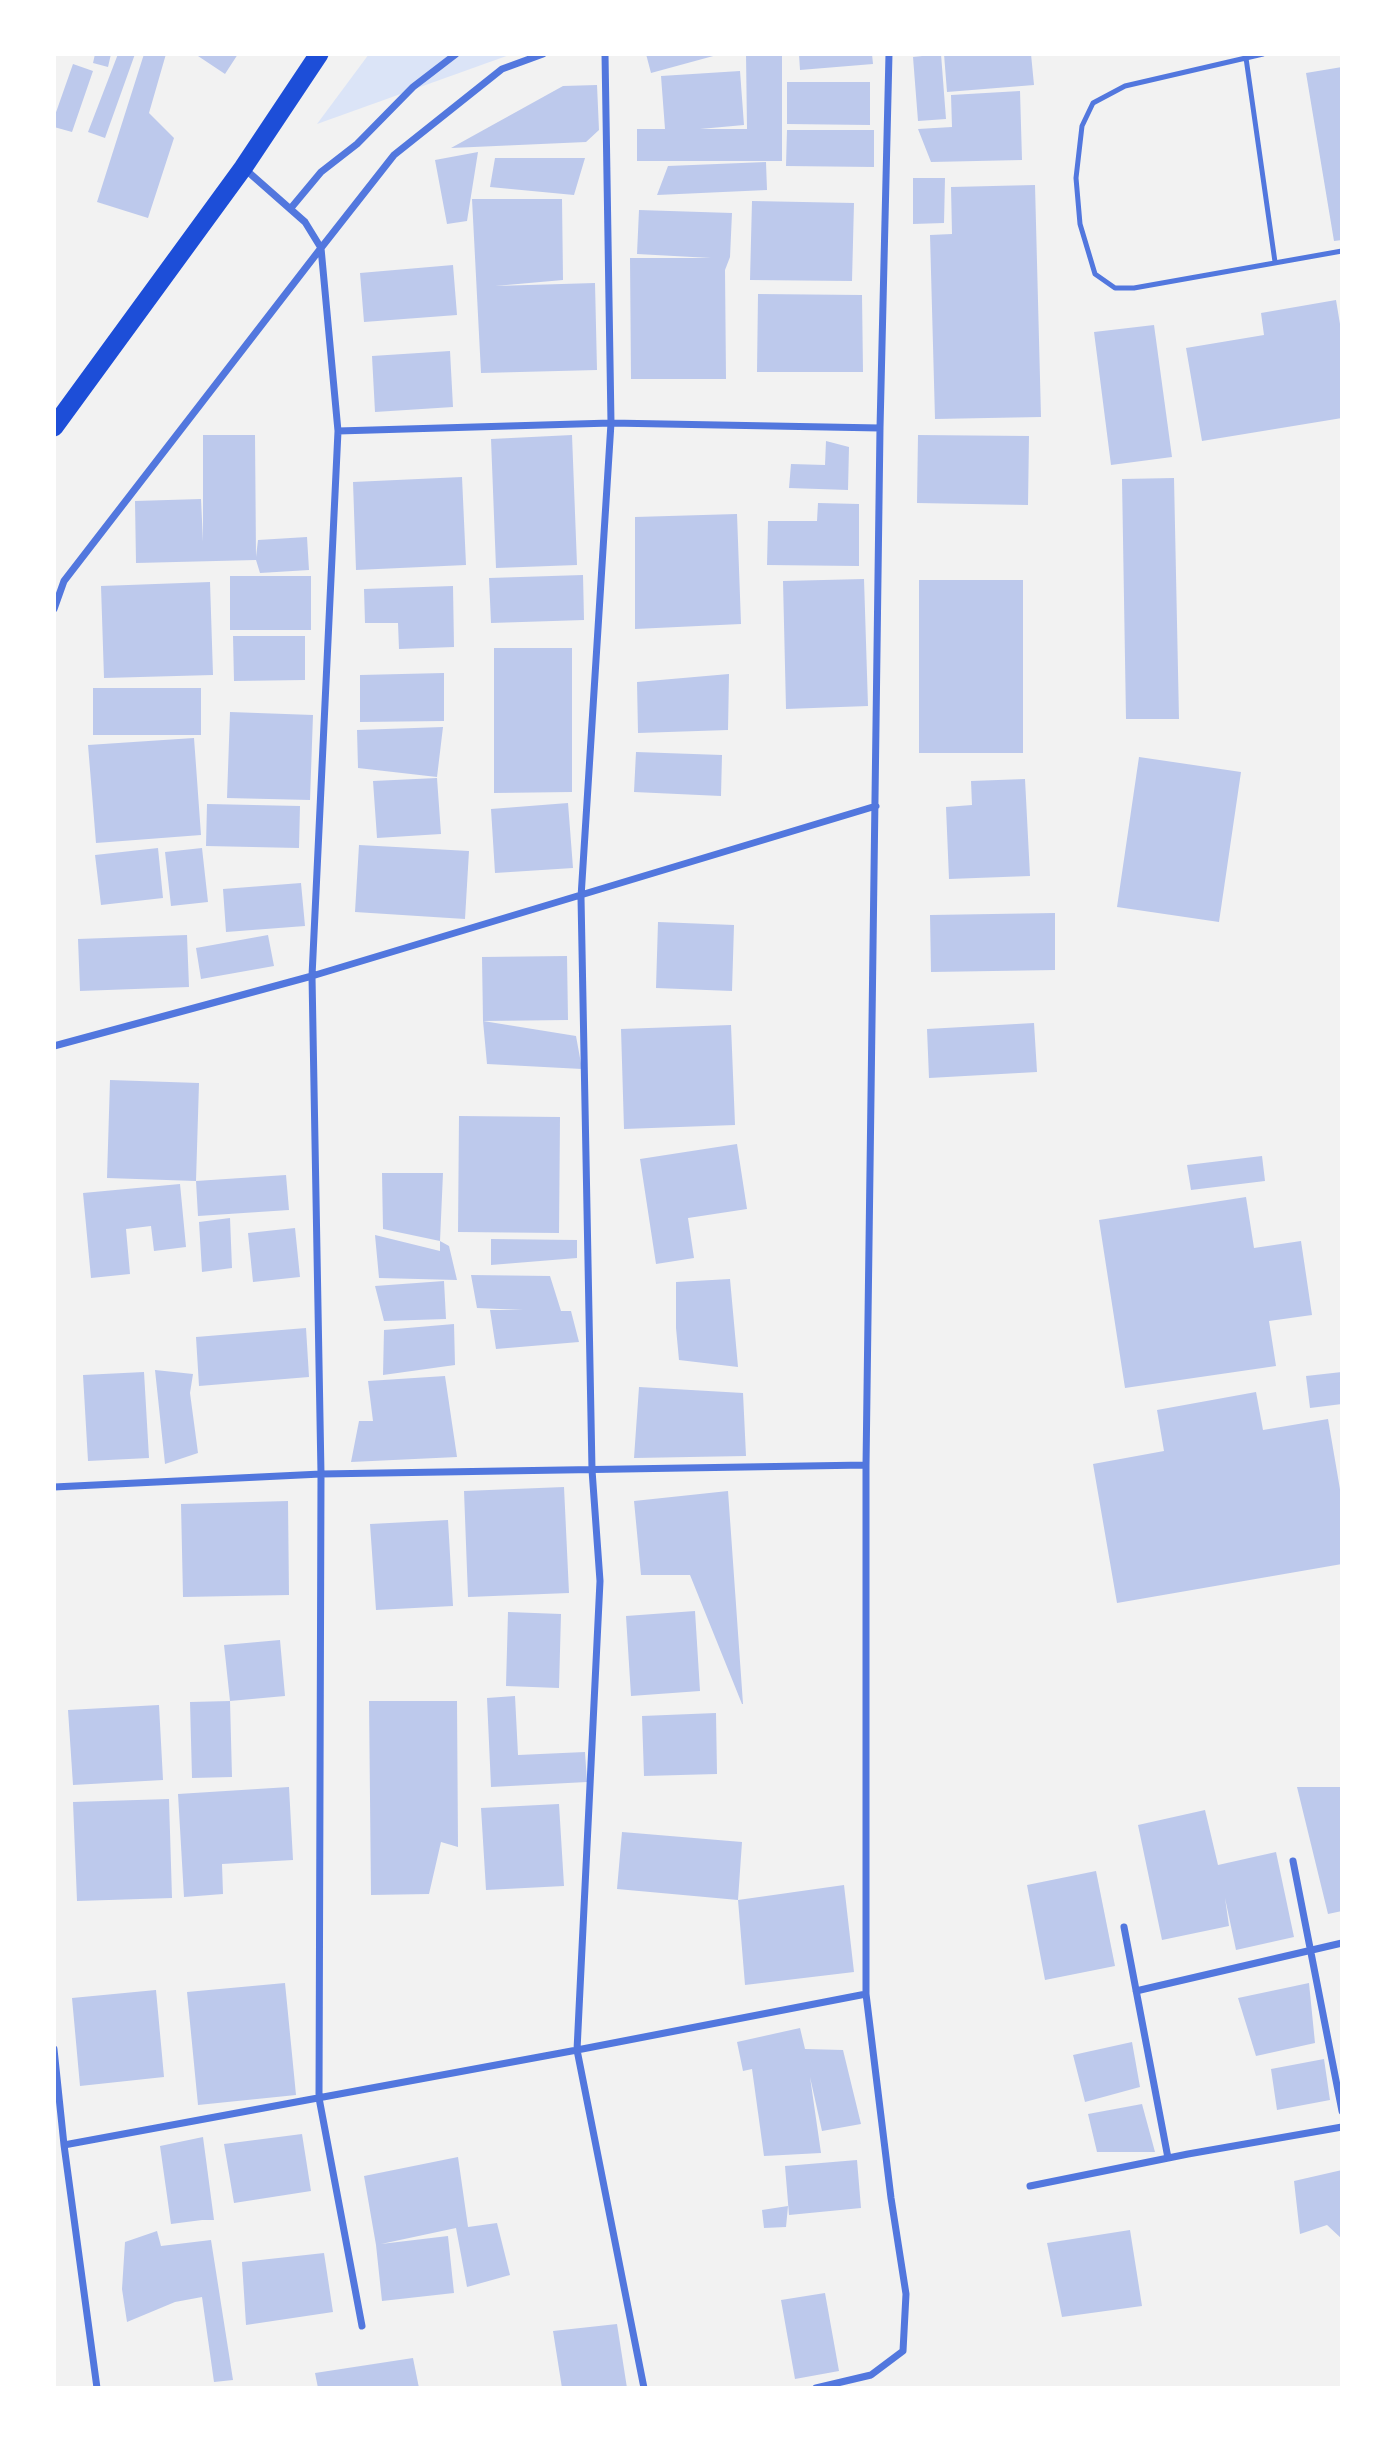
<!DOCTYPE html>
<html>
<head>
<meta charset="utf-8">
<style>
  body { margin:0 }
  #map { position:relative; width:1396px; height:2442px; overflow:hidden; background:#f2f2f2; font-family:"Varela Round",sans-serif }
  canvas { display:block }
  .frame { position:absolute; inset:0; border:56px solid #fff; pointer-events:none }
</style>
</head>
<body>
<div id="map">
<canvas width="1396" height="2442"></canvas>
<div class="frame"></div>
</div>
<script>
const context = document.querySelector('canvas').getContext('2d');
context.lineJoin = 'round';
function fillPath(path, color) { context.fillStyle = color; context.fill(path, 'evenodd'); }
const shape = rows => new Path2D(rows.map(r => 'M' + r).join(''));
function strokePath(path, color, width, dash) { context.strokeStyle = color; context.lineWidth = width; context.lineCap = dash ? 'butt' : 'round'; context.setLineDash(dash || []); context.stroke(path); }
const green = shape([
  [369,54,512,54,317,124]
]);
const building = shape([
  [95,54,111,54,108,67,93,63],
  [118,54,135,54,105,138,88,132],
  [144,54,166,54,149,113,174,138,148,218,97,202],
  [195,54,238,54,225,74],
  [646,54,717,54,717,55,651,73],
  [746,54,782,54,782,161,637,161,637,129,665,129,661,76,740,71,744,125,700,129,747,129],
  [799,54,872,54,873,64,800,70],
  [941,54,946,119,918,121,913,57],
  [944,54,1031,54,1034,85,947,92],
  [73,64,93,71,72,132,54,127,54,118],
  [1342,67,1342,240,1334,241,1306,73],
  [787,82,870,82,870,125,787,124],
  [597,85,599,130,586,142,451,148,563,86],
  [1020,91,1022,160,931,162,918,129,952,127,951,95],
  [787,130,874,130,874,167,786,166],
  [478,152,467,221,447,224,435,160],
  [495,158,585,158,574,195,490,187],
  [766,162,767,190,657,195,668,166],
  [913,178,945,178,944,223,913,224],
  [1035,185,1041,417,935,419,930,235,952,234,951,187],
  [472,199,562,199,563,280,495,286,595,283,597,370,481,373],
  [752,201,854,203,852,281,750,280],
  [639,210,732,213,730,257,725,270,726,379,631,379,630,258,711,258,637,254],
  [453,265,457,315,364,322,360,273],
  [758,294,862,295,863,372,757,372],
  [1336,300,1340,324,1342,324,1342,418,1202,441,1186,348,1264,335,1261,313],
  [1154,325,1172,457,1111,465,1094,332],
  [450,351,453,407,375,412,372,356],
  [203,435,255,435,256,557,258,540,307,537,309,570,260,573,256,560,136,563,135,501,201,499,203,542],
  [572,435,577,565,496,568,491,439],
  [918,435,1029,436,1028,505,917,503],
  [826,441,849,447,848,490,789,488,791,464,825,465],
  [462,477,466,565,356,570,353,482],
  [1174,478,1179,719,1126,719,1122,479],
  [818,503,859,504,859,566,767,565,768,521,817,521],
  [737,514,741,624,635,629,635,517],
  [583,575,584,620,491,623,489,578],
  [230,576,311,576,311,630,230,630],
  [864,579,868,706,786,709,783,581],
  [919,580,1023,580,1023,753,919,753],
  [210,582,213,675,104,678,101,586],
  [453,586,454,647,399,649,398,623,365,623,364,589],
  [233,636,305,636,305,680,234,681],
  [494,648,572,648,572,792,494,793],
  [444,673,444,721,360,722,360,675],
  [729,674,728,730,638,733,637,682],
  [93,688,201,688,201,735,93,735],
  [230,712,313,715,310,800,227,798],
  [443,727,437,777,358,768,357,730],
  [194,738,201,835,96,843,88,745],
  [636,752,722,755,721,796,634,792],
  [1139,757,1241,772,1219,922,1117,907],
  [437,778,441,834,377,838,373,781],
  [1025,779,1030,876,949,879,946,807,972,805,971,781],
  [568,803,573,868,495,873,491,809],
  [207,804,300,806,299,848,206,846],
  [359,845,469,851,465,919,355,912],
  [158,848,163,898,101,905,95,855],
  [202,848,208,902,171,906,165,852],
  [301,883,305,926,226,932,223,889],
  [1055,913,1055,970,931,972,930,915],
  [658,922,734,925,732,991,656,988],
  [187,935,189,987,80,991,78,939],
  [268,935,274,966,201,979,196,948],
  [567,956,568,1020,483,1021,482,957],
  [483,1021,576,1036,582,1069,487,1064],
  [1034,1023,1037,1072,929,1078,927,1029],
  [731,1025,735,1125,624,1129,621,1029],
  [110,1080,199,1083,196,1181,286,1175,289,1210,198,1216,196,1181,107,1178],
  [459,1116,560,1117,559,1233,458,1232],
  [737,1144,747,1209,688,1218,694,1258,656,1264,640,1159],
  [1262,1156,1265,1181,1191,1190,1187,1165],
  [382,1173,443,1173,440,1241,383,1229],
  [180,1184,186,1247,154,1251,151,1226,126,1229,130,1274,91,1278,83,1193],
  [1246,1197,1254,1248,1301,1241,1312,1315,1269,1321,1276,1366,1125,1388,1099,1220],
  [230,1218,232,1268,202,1272,199,1222],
  [295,1228,300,1277,253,1282,248,1233],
  [375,1235,440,1251,440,1241,449,1246,457,1280,379,1278],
  [491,1239,577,1240,577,1258,491,1265],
  [471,1275,550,1276,561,1311,571,1311,579,1342,496,1349,490,1310,523,1310,477,1308],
  [730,1279,738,1367,679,1360,676,1328,676,1282],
  [444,1281,446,1319,384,1321,375,1286],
  [454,1324,455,1365,383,1375,384,1330],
  [306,1328,309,1377,199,1386,196,1337],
  [155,1370,193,1374,190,1393,198,1453,165,1464],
  [144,1372,149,1458,88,1461,83,1375],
  [1342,1372,1342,1404,1310,1408,1306,1376],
  [445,1376,457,1457,351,1462,359,1421,373,1421,368,1381],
  [639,1387,743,1393,746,1456,634,1458],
  [1256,1392,1263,1430,1328,1419,1342,1501,1342,1564,1117,1603,1093,1464,1164,1451,1157,1410],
  [564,1487,569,1593,468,1597,464,1491],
  [728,1491,743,1704,742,1704,690,1575,641,1575,634,1501],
  [288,1501,289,1595,183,1597,181,1504],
  [448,1520,453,1606,376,1610,370,1524],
  [695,1611,700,1691,631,1696,626,1616],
  [508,1612,561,1614,559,1688,506,1686],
  [280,1640,285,1696,230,1701,224,1645],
  [515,1696,518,1755,585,1752,587,1782,491,1787,487,1698],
  [230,1701,232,1777,192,1778,190,1702],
  [369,1701,457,1701,458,1847,441,1842,429,1894,371,1895],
  [159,1705,163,1780,73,1785,68,1710],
  [716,1713,717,1774,644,1776,642,1716],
  [289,1787,293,1860,222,1864,223,1894,184,1897,178,1794],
  [1297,1787,1342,1787,1342,1911,1328,1914],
  [169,1799,172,1898,77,1901,73,1802],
  [559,1804,564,1886,486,1890,481,1808],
  [1205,1810,1218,1865,1276,1852,1294,1937,1236,1950,1225,1898,1229,1926,1162,1940,1138,1825],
  [622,1832,742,1842,738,1900,617,1889],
  [1096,1871,1115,1966,1045,1980,1027,1885],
  [844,1885,854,1972,745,1985,738,1900],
  [285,1983,296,2095,198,2105,187,1992],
  [1309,1983,1315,2043,1256,2056,1238,1998],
  [156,1990,164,2077,80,2086,72,1998],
  [800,2028,805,2049,843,2050,861,2124,822,2131,810,2077,821,2153,764,2156,752,2069,743,2071,737,2042],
  [1132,2042,1140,2087,1085,2102,1073,2055],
  [1324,2059,1330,2100,1277,2110,1271,2069],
  [1142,2104,1155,2152,1097,2152,1088,2114],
  [302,2134,311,2191,234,2203,224,2144],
  [203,2137,214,2220,202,2220,171,2224,160,2146],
  [458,2157,468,2227,497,2223,510,2275,467,2287,456,2228,381,2244,448,2236,454,2293,382,2301,376,2245,364,2176],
  [857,2160,861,2208,789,2215,785,2166],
  [1342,2170,1342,2239,1327,2225,1300,2234,1294,2181],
  [788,2206,786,2227,764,2228,762,2210],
  [1130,2230,1142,2306,1062,2317,1047,2243],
  [157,2231,161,2246,211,2240,233,2380,214,2382,202,2297,175,2302,127,2322,122,2289,125,2242],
  [324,2253,333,2312,246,2325,242,2262],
  [825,2293,839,2371,795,2379,781,2300],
  [617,2324,627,2388,562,2388,553,2331],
  [413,2358,419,2388,318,2388,315,2373]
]);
const service = shape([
  [1263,54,1125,86,1093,103,1082,126,1076,178,1080,224,1095,274,1115,288,1134,288,1342,251],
  [1246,58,1275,262]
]);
const minor = shape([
  [605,54,611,423,581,897,592,1470,600,1581,577,2050,644,2388],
  [291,208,321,172,357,144,413,87,456,54],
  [338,431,321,248,394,155,502,69,543,54],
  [54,609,64,581,321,248,305,222,246,170],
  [54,1046,312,976,876,806],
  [54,1487,321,1474,866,1465],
  [1293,1861,1342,2111],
  [1124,1927,1168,2158],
  [1136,1991,1342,1943],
  [54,2049,64,2145,97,2388],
  [64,2145,577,2050,866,1994,866,1465,880,428,889,54],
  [1030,2186,1188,2154,1342,2127],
  [362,2326,319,2098,321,1474,312,976,338,431,611,423,880,428],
  [816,2388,871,2375,903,2351,906,2294,891,2198,866,1994]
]);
const trunk = shape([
  [54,427,243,168,319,54]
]);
fillPath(green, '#dbe4f7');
fillPath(building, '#bdc9ec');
strokePath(service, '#5277de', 5);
strokePath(minor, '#5277de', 7);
strokePath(trunk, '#1d4ed8', 19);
</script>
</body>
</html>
